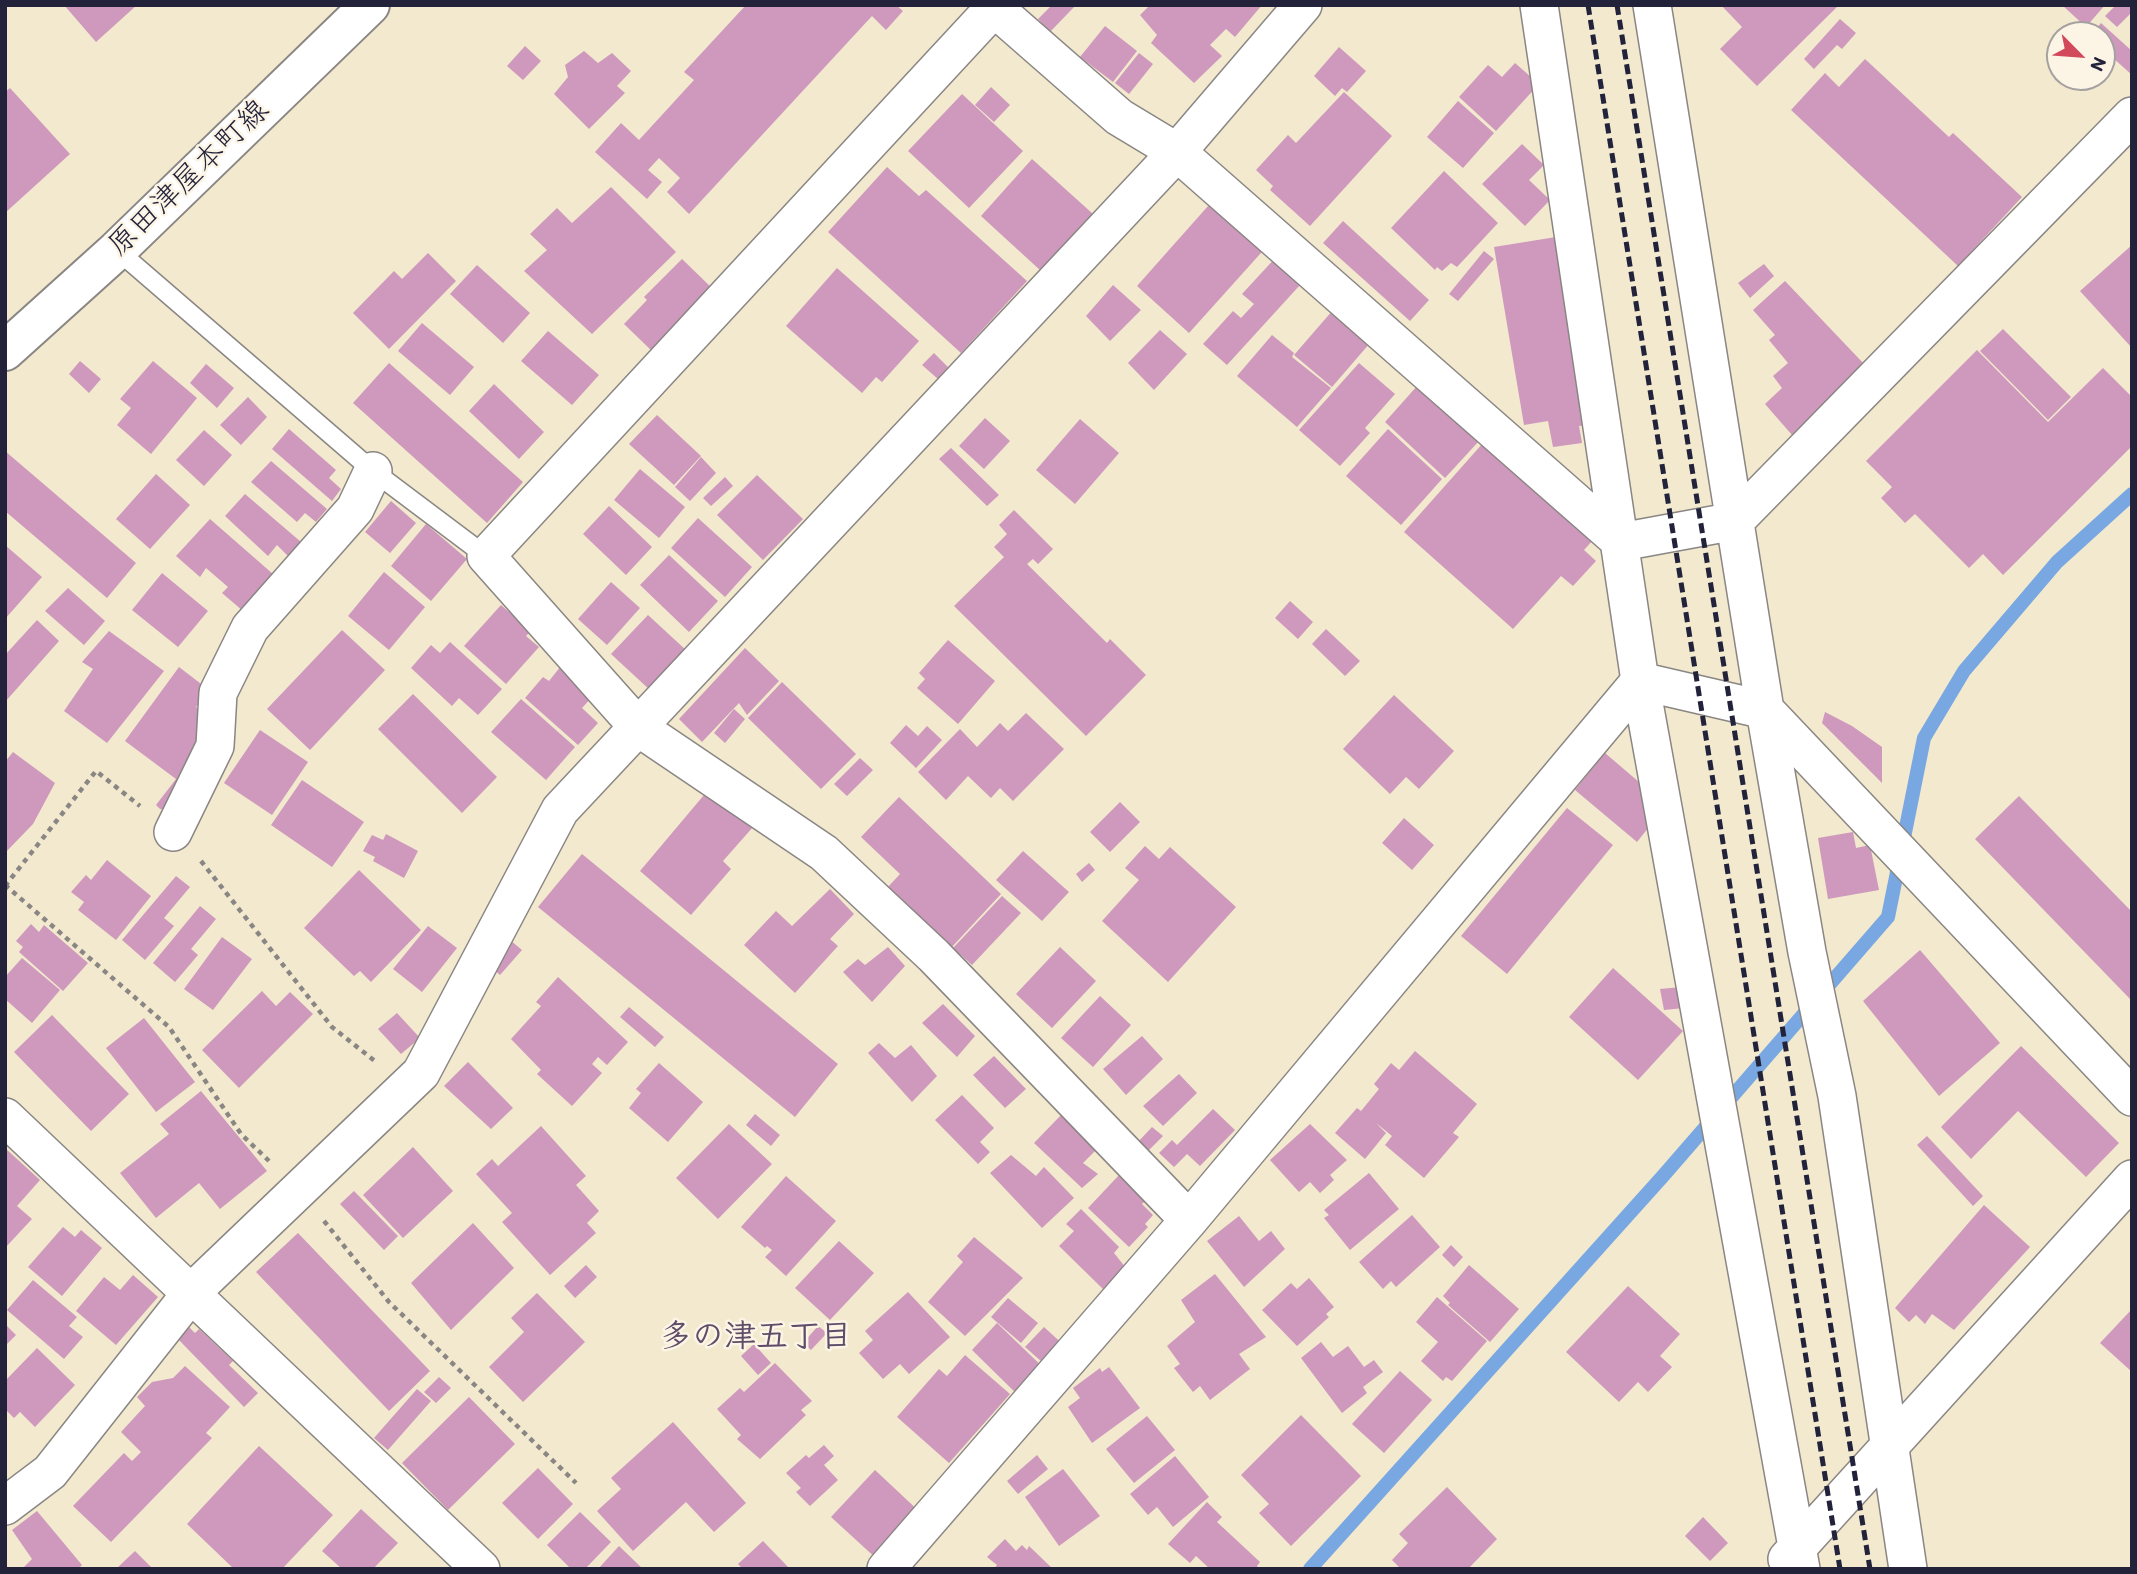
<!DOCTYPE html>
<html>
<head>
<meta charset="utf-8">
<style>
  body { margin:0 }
  #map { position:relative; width:2137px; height:1574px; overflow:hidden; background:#f2e9ce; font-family:Itim,sans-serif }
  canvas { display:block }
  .frame { position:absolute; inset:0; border:7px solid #22223b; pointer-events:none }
  .north { position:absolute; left:2046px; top:21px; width:70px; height:70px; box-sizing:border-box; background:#fcf5e5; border:2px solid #a5a1a1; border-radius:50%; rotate:115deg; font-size:19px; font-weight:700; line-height:28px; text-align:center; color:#22223b }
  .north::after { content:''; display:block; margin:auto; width:24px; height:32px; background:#d1495b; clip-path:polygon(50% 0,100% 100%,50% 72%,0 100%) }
</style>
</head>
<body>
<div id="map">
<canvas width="2137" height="1574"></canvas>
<div class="frame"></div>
<div class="north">N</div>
</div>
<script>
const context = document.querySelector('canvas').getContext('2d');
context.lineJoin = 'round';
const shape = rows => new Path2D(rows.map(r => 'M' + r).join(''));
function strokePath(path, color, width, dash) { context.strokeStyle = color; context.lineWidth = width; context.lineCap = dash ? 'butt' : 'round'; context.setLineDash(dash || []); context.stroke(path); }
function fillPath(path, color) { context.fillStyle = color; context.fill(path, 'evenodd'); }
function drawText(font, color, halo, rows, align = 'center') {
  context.font = font + ' Itim,"Klee One",sans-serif'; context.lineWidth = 5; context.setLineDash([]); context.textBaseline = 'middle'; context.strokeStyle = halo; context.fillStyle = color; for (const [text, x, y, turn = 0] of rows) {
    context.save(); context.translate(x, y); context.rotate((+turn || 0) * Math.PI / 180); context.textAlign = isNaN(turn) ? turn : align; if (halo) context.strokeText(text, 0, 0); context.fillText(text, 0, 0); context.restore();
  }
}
const stream = shape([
  [1310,1569,1663,1176,1888,917,1924,738,1964,671,2057,562,2132,494]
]);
const building = shape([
  [64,5,137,5,96,42],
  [746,5,896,5,903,11,886,30,872,16,689,214,667,192,680,178,659,158,648,170,662,182,647,199,595,152,621,123,639,140,694,80,684,72],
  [1052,5,1076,5,1050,32,1038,19],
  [1150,5,1262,5,1235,37,1226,29,1210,45,1222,56,1194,83,1151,43,1157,35,1140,15],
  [1721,5,1839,5,1757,86,1720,49,1742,27],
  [2062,5,2105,5,2086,27],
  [2116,5,2132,5,2132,12,2117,27,2105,16],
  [1840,19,1856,33,1842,49,1837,45,1814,69,1804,59],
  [2101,23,2132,51,2132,75,2102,48,2102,35,2091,35],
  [1105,26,1137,51,1113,82,1080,57],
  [525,46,541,61,523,80,507,66],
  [1339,47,1366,71,1347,92,1342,88,1335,96,1314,76],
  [584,51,598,63,612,53,631,71,617,86,625,93,589,129,554,94,568,77,565,65],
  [1139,53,1153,64,1129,94,1115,83],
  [1865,59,1949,137,1953,133,2022,197,1958,266,1791,110,1825,73,1839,87],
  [1515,63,1539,84,1496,131,1459,97,1488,65,1502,77],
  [991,87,1010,105,994,122,975,105],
  [10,88,70,154,5,213,5,92],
  [1344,92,1392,136,1310,226,1270,190,1273,186,1256,170,1288,135,1296,143],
  [962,94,1023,151,969,208,908,151],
  [1458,101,1494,133,1463,168,1427,137],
  [1522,144,1544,165,1529,180,1550,200,1525,226,1482,184],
  [1032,159,1093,214,1041,271,981,216],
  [887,167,919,196,926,190,1027,281,961,353,828,232],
  [1444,171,1498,223,1457,267,1451,263,1442,271,1437,267,1435,270,1391,228],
  [611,187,676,252,592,334,524,271,547,250,530,234,557,208,572,223],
  [1216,197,1269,244,1189,333,1137,286],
  [1343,221,1429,300,1410,321,1323,243],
  [1556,237,1588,425,1579,426,1582,443,1553,447,1548,421,1524,425,1494,247],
  [2132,245,2132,348,2080,291],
  [1484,251,1494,259,1458,301,1449,294],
  [428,253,456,281,389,349,353,313,394,271,402,279],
  [1278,255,1296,272,1291,277,1300,285,1227,365,1203,344,1233,311,1241,318,1254,304,1242,294],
  [682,259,714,290,653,352,624,324,647,300,644,297],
  [1764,264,1774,276,1750,298,1738,283],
  [477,265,530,313,503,343,450,294],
  [837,268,919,341,882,382,876,377,862,393,786,326],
  [1785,281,1865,365,1792,435,1765,404,1782,388,1773,376,1788,363,1769,340,1775,335,1753,310],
  [1113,285,1141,310,1110,341,1086,316],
  [1333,310,1370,343,1332,387,1294,355],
  [422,323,474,367,450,395,398,351],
  [2003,329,2071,397,2048,420,1980,351],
  [1160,330,1187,354,1154,390,1128,363],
  [548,331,599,375,572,405,521,361],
  [1272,335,1294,353,1292,357,1331,388,1297,427,1237,376],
  [1977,350,2048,422,2103,368,2132,397,2132,446,2003,575,1983,554,1969,568,1915,514,1905,523,1881,498,1892,487,1866,461],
  [934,353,948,367,938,379,922,365],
  [80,361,101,379,89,393,69,374],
  [153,361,197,398,151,454,117,425,131,408,120,399],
  [389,363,523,482,487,523,353,403],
  [1359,363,1395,394,1365,428,1370,433,1340,466,1299,430],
  [206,364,234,388,217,408,190,383],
  [494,384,544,432,519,459,469,411],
  [1418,385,1479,441,1445,478,1385,422],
  [248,397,267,417,241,445,220,425],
  [657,415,701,456,674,485,629,444],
  [985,418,1010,441,984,469,959,446],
  [1080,419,1119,453,1075,504,1036,470],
  [289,429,336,470,329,478,341,489,332,501,272,449],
  [1388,429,1442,479,1401,525,1346,476],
  [204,430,232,455,204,486,176,460],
  [1483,443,1593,540,1584,550,1596,561,1573,586,1561,576,1513,629,1404,532],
  [951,448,999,495,987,506,939,459],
  [5,451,136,563,107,598,5,511],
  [701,457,716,473,690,501,675,487],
  [271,461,327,509,316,522,305,513,297,522,251,482],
  [640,469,685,507,659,538,614,500],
  [156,474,190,505,150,549,116,519],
  [757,475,803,519,763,560,717,515],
  [725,477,733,486,711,506,703,498],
  [245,494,301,542,289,557,277,545,268,556,225,516],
  [391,501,416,523,390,553,365,532],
  [609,506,652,547,626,575,583,534],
  [1014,510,1053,549,1038,564,1033,559,1027,564,1107,643,1110,639,1146,675,1086,736,954,606,1004,557,994,547,1007,534,999,525],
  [698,518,752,567,725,597,671,548],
  [210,519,281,581,250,617,222,593,228,587,206,568,200,577,176,556],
  [426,524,467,559,431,601,391,566],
  [5,545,42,577,5,619],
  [669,555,718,601,689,632,640,585],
  [384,572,425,607,389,650,348,616],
  [162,573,208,611,178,647,132,610],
  [611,582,640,608,607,645,578,619],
  [68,588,105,621,84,645,45,611],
  [1290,601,1313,622,1298,639,1275,618],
  [501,605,531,631,526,636,539,647,506,684,464,646],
  [648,615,687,651,651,691,611,654],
  [37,620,59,641,5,702,5,655],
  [1326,629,1360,661,1345,676,1312,644],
  [342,630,385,670,310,750,267,709],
  [109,631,164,671,107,743,64,711,93,669,82,662],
  [948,640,995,681,958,724,917,688,925,679,919,673],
  [450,642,502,689,478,715,459,698,452,706,411,668,431,645,440,653],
  [745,648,779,681,747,715,739,703,702,742,679,719],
  [561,666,594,695,582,708,598,723,578,745,525,698,543,677,549,681],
  [179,667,209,690,196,707,208,716,174,810,160,809,156,805,176,779,125,741],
  [782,682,856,754,821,789,748,718],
  [413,694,497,777,462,813,378,729],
  [1394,695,1454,751,1419,789,1406,777,1390,794,1343,749],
  [521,699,575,747,546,780,491,732],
  [734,709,745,719,725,743,714,733],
  [1825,712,1852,726,1882,747,1882,783,1822,723],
  [1026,713,1064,749,1013,801,1000,788,991,798,968,776,946,800,918,772,960,729,977,747,1000,723,1008,731],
  [906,725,918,736,927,726,942,740,916,768,890,743],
  [260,730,308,762,272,815,224,783],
  [13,752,55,783,33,824,5,853,5,762],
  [1605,753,1653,794,1657,817,1637,842,1575,790],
  [860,758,873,770,847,796,834,784],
  [302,780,364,822,332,867,271,825],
  [709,789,753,827,723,861,731,869,691,915,640,871],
  [2019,796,2132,912,2132,1001,1975,839],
  [899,797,1001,894,951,948,887,888,900,874,861,837],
  [1120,802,1140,822,1110,852,1090,832],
  [1567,808,1613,845,1507,974,1461,936],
  [1404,818,1434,845,1412,870,1382,843],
  [1853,832,1856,848,1870,845,1879,890,1828,899,1818,838],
  [386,834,418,851,404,878,373,861,375,857,363,851,372,835,383,840],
  [1145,846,1159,859,1170,847,1236,907,1168,982,1102,921,1139,880,1125,868],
  [1023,851,1069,892,1042,921,996,880],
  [582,854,838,1064,795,1117,538,907],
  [107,860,151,896,116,940,78,910,84,902,71,892,86,875,91,880],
  [1089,863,1095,870,1082,882,1076,874],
  [359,870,421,930,371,982,360,971,354,976,304,928],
  [176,876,190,887,164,918,174,926,145,960,122,940],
  [830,889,854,914,830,939,838,946,795,993,744,945,776,911,792,926],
  [1002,896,1021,913,972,965,953,948],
  [200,906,216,919,191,949,198,955,175,982,153,963],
  [31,924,39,932,44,925,88,963,63,991,19,952,23,947,16,941],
  [428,926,457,948,422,992,393,969],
  [504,935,522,950,500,975,491,967],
  [222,937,252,959,213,1010,184,989],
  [888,947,905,966,872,1002,843,972,858,959,865,965],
  [1060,947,1096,981,1052,1028,1016,994],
  [1920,950,2000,1043,1939,1096,1863,1001],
  [22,958,60,990,32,1023,5,999,5,977],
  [1613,968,1683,1031,1638,1080,1569,1017],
  [558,977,628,1042,607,1065,598,1057,592,1064,602,1073,572,1106,537,1074,541,1070,511,1039,541,1006,536,1002],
  [1681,987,1684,1008,1664,1010,1660,989],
  [262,991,276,1006,290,992,313,1014,239,1088,202,1050],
  [1100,996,1131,1025,1093,1067,1061,1038],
  [943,1004,975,1036,957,1057,922,1023],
  [629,1007,664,1037,655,1047,620,1017],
  [397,1013,420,1038,401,1054,378,1029],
  [52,1015,129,1094,91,1131,14,1052],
  [144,1018,195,1082,156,1112,106,1048],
  [1142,1036,1163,1059,1126,1095,1103,1069],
  [879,1043,895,1058,911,1045,937,1076,912,1102,868,1053],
  [2021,1046,2119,1143,2086,1177,2018,1111,1971,1159,1941,1127],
  [1415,1051,1477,1104,1453,1133,1459,1137,1424,1178,1385,1145,1392,1136,1376,1123,1386,1133,1365,1159,1335,1133,1357,1108,1361,1111,1379,1089,1374,1084,1391,1063,1399,1070],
  [994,1056,1026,1089,1005,1108,973,1075],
  [468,1062,513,1108,491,1129,444,1086],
  [659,1063,703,1102,668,1142,629,1108,641,1093,636,1089],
  [1179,1074,1197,1093,1163,1126,1143,1106],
  [201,1091,267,1171,220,1209,199,1183,156,1218,120,1173,169,1134,160,1124],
  [962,1095,994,1128,980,1142,990,1152,978,1164,935,1120],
  [1213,1109,1235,1130,1200,1166,1187,1154,1174,1167,1159,1153,1172,1140,1177,1145],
  [755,1114,780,1135,771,1146,746,1125],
  [1062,1114,1097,1149,1083,1163,1098,1174,1082,1188,1034,1143],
  [729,1124,772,1164,718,1219,676,1178],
  [1310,1124,1347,1160,1330,1175,1334,1180,1320,1193,1310,1182,1299,1192,1270,1160],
  [541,1126,586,1176,576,1185,599,1211,587,1223,596,1233,550,1275,502,1222,512,1213,476,1174,492,1159,498,1166],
  [1152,1127,1163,1136,1148,1151,1138,1142],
  [1927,1136,1983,1196,1973,1206,1917,1145],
  [413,1147,453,1191,403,1238,363,1195],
  [5,1148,40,1180,17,1206,32,1219,5,1248],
  [1011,1155,1036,1176,1044,1167,1074,1198,1042,1228,990,1173],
  [1369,1173,1399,1209,1350,1250,1324,1218,1329,1215,1324,1210],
  [1120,1174,1151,1195,1142,1204,1153,1215,1145,1224,1148,1227,1129,1247,1088,1208],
  [786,1176,836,1221,786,1276,765,1257,772,1250,767,1246,765,1248,741,1227],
  [354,1191,398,1236,384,1250,340,1204],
  [1984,1205,2030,1247,1954,1330,1932,1314,1925,1324,1916,1315,1909,1322,1895,1308],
  [1081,1209,1119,1247,1114,1253,1126,1268,1103,1289,1059,1246,1074,1231,1066,1224],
  [1412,1215,1440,1247,1396,1287,1391,1281,1383,1289,1359,1262],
  [1239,1216,1259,1241,1271,1231,1285,1249,1244,1287,1207,1241],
  [473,1223,514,1268,451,1330,411,1283],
  [63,1227,75,1237,81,1230,102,1248,62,1296,28,1267],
  [298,1233,430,1371,389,1411,256,1272],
  [974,1237,1023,1278,965,1336,928,1302,963,1262,957,1256],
  [839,1241,874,1273,830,1320,795,1288],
  [1451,1245,1463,1257,1454,1267,1442,1255],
  [586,1265,597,1277,575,1298,564,1286],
  [1469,1265,1519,1309,1490,1342,1448,1305,1450,1303,1443,1296],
  [1215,1274,1266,1337,1239,1354,1250,1369,1210,1400,1200,1386,1193,1392,1174,1368,1180,1364,1167,1346,1195,1322,1181,1300],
  [133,1275,158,1297,116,1345,76,1311,104,1277,120,1290],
  [1309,1278,1334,1307,1326,1314,1329,1317,1297,1346,1262,1310,1291,1283,1297,1289],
  [33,1280,77,1317,69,1326,83,1337,64,1359,7,1310],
  [1628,1286,1680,1334,1660,1356,1672,1367,1648,1392,1638,1382,1619,1402,1566,1352],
  [908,1292,950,1337,909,1374,900,1364,883,1379,859,1353,873,1340,865,1331],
  [537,1293,585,1342,523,1402,489,1367,524,1332,511,1318],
  [1437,1297,1487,1341,1452,1381,1446,1377,1443,1381,1421,1361,1438,1342,1416,1322],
  [1008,1298,1038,1323,1021,1343,991,1317],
  [2132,1309,2132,1372,2100,1343],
  [997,1323,1050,1374,1024,1401,972,1350],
  [5,1324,16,1335,5,1346],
  [818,1326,827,1333,811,1350,803,1343],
  [189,1327,195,1333,199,1329,233,1361,229,1365,258,1393,244,1407,178,1339],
  [1044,1327,1068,1349,1050,1369,1025,1347],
  [1321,1342,1333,1357,1348,1346,1364,1367,1374,1360,1383,1372,1363,1387,1367,1393,1342,1413,1301,1358],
  [754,1344,771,1363,758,1375,741,1356],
  [37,1348,75,1385,35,1427,20,1412,14,1418,5,1409,5,1381],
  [965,1355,1010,1394,949,1463,897,1417,939,1369,947,1376],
  [775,1363,812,1401,801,1410,806,1415,760,1459,737,1439,741,1435,717,1409,740,1388,744,1392],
  [185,1366,230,1407,206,1433,212,1438,111,1542,73,1506,124,1453,132,1461,141,1452,121,1432,145,1406,137,1397,152,1382,173,1378],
  [1109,1367,1140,1408,1092,1443,1068,1407,1080,1398,1073,1388,1100,1368,1102,1372],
  [1400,1371,1432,1400,1384,1453,1352,1424],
  [439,1377,451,1388,436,1403,424,1392],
  [417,1389,431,1401,388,1450,374,1438],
  [469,1397,515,1444,448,1510,402,1463],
  [1301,1415,1361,1476,1291,1546,1259,1513,1269,1504,1241,1475],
  [1147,1416,1175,1450,1134,1483,1106,1449],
  [673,1422,746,1503,714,1532,686,1502,633,1551,597,1511,621,1489,611,1478],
  [824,1445,834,1456,824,1465,838,1480,810,1506,796,1492,801,1488,786,1473,806,1455,809,1458],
  [259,1446,333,1515,282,1569,234,1569,187,1524],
  [1037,1455,1048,1469,1018,1494,1007,1481],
  [1175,1456,1209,1497,1173,1527,1157,1507,1148,1515,1130,1494],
  [538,1468,573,1504,538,1539,502,1503],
  [1063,1469,1100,1516,1059,1546,1025,1497],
  [875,1470,923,1515,879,1561,831,1517],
  [1447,1487,1497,1539,1468,1569,1401,1569,1392,1560,1408,1543,1399,1534],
  [1207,1502,1222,1517,1217,1522,1260,1562,1257,1566,1259,1569,1210,1569,1196,1556,1190,1563,1168,1544],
  [361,1509,398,1543,373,1569,342,1569,322,1551],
  [37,1511,82,1565,78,1569,24,1567,32,1559,12,1530],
  [580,1512,611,1542,585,1569,571,1569,547,1545],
  [1703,1517,1728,1543,1710,1561,1685,1536],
  [1005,1539,1016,1551,1022,1545,1027,1550,1029,1546,1053,1569,994,1569,997,1565,987,1557],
  [763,1541,790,1569,743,1569,738,1564],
  [619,1546,643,1569,598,1569],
  [135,1551,153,1569,116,1569]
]);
const path = shape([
  [201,861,332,1027,376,1062],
  [5,885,169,1027,241,1134,269,1161],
  [5,886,96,771,140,806],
  [324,1221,389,1302,576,1483]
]);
const service = shape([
  [117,250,373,471,486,556]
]);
const minor = shape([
  [991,5,1119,117,1177,152,1621,542],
  [1539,5,1640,681,1801,1569],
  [1652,5,1765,710,1807,952,1837,1096,1908,1569],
  [994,8,486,556,639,728,824,853,934,956,1189,1220],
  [1621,542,1735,521,2132,116],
  [1640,681,1765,710,2132,1097],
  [173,832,215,746,218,693,250,628,355,509,373,471],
  [5,1117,481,1569],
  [5,1506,50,1472,192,1292,421,1073,560,810,1177,152,1303,5],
  [1787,1559,2132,1179],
  [886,1569,1189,1220,1640,681]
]);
const tertiary = shape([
  [5,351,117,250,370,5]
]);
const rail = shape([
  [1588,5,1840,1569],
  [1617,5,1870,1569]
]);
const streetNames = [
  ["原田津屋本町線",189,179,-44]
];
const neighbourhoodNames = [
  ["多の津五丁目",756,1338]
];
strokePath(stream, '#78a7e2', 14);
fillPath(building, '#ce99bc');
strokePath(service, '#8a8684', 21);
strokePath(minor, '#8a8684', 40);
strokePath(tertiary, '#8a8684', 42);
strokePath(path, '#8a8684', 4.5, [5, 5]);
strokePath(service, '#fff', 18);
strokePath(minor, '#fff', 37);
strokePath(tertiary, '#fff', 38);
strokePath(rail, '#22223b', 5, [10, 5]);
drawText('30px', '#22223b', '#fcf5e5', streetNames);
drawText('bold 32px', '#5e4c68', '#fcf5e5', neighbourhoodNames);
</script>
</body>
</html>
